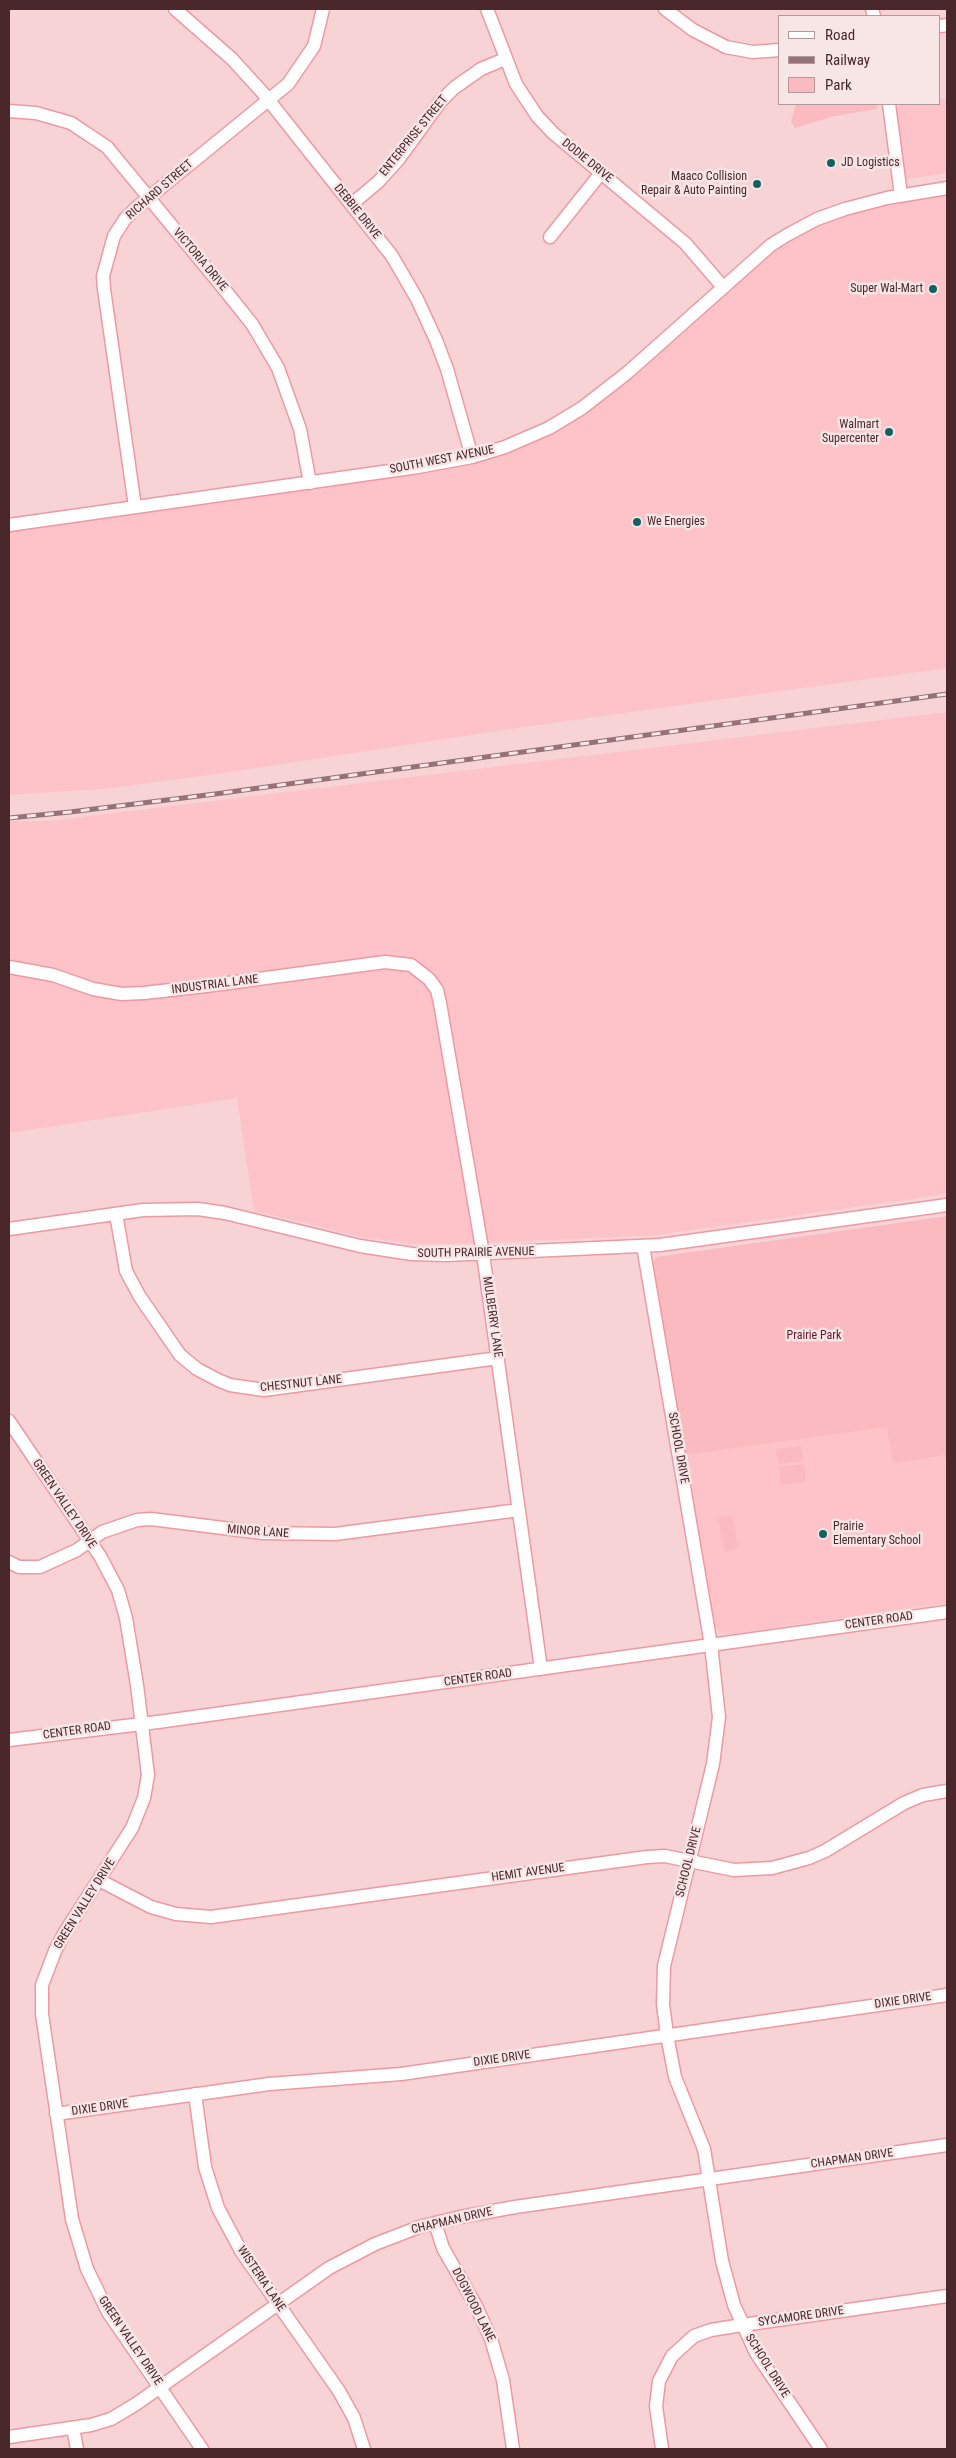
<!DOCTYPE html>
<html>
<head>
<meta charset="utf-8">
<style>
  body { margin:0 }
  #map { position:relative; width:956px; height:2458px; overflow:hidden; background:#f7d3d5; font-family:"Roboto Condensed",sans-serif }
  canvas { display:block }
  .frame { position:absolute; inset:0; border:10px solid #49272b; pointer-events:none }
  .legend { position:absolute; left:778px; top:15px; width:162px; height:90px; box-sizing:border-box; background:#f8e5e6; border:1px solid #b2999b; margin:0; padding:6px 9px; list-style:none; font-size:15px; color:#49272b }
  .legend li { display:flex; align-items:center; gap:10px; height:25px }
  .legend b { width:25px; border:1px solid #b2999b }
</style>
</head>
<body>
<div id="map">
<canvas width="956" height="2458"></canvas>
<div class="frame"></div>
<ul class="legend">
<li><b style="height:6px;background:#fff"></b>Road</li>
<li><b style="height:6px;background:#957275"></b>Railway</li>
<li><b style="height:14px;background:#fababf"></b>Park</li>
</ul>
</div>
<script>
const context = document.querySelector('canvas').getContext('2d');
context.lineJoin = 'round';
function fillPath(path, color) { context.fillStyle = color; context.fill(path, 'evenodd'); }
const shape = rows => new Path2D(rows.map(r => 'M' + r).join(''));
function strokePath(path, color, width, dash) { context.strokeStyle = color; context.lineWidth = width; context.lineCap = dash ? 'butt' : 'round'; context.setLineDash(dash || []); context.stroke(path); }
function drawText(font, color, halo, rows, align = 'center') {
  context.font = font + ' "Roboto Condensed",sans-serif'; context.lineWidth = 5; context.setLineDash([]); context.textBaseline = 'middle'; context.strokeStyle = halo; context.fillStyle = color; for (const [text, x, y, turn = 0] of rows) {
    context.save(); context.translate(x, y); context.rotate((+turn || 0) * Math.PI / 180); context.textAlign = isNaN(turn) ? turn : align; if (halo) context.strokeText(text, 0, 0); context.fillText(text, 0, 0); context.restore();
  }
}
const built = shape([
  [947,98,947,173,901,180,898,156,898,105,940,104,940,99],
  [947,189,947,668,523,727,217,774,103,789,9,795,9,526,447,463,563,422,737,275,817,220],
  [947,712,947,1194,657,1235,459,1244,415,1244,366,1238,254,1211,237,1098,9,1133,9,821,48,821],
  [887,1427,946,1455,947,1603,730,1634,719,1633,715,1626,685,1455]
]);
const green = shape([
  [796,104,876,104,877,109,834,116,795,128,791,121],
  [947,1216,947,1465,945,1455,893,1463,887,1427,685,1455,652,1265,656,1257],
  [801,1446,803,1461,778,1464,776,1449],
  [804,1464,806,1482,781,1485,779,1467],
  [732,1515,738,1549,725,1551,718,1518]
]);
const minor = shape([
  [175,9,232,59,263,93,392,256,417,299,436,340,447,369,472,457],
  [487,9,516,84,537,116,553,133,685,243,723,287],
  [665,9,693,30,726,47,753,52,780,50],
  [872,9,874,16],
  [940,26,947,25],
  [889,104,901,195],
  [9,111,36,113,71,123,107,147,224,289,252,324,278,368,300,429,310,483],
  [352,204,378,182,398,160,440,102,454,88,481,69,505,59],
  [550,237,601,173],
  [135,507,104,289,103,276,114,236,125,219,136,208,288,84,314,46,323,9],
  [9,525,418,467,472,457,505,447,549,428,582,408,627,373,771,245,787,235,817,219,845,209,887,198,947,188],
  [9,967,53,975,93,989,122,994,144,993,206,986,385,962,411,965,429,979,437,990,440,1003,483,1254,541,1669],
  [116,1214,126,1271,140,1297,180,1355,197,1369,218,1380,230,1385,264,1390,498,1358],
  [9,1229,143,1210,198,1209,225,1213,360,1246,412,1254,446,1255,660,1245,947,1205],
  [643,1246,711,1645,719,1717,713,1764,664,1966,663,2004,667,2035,675,2077,704,2149,722,2261,734,2305,756,2353,821,2449],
  [9,1421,100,1556,118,1590,126,1618,137,1685,148,1775,144,1798,132,1828,65,1932,55,1951,42,1985,42,2014,72,2219,87,2269,108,2312,202,2449],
  [9,1562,19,1567,40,1567,77,1550,102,1532,137,1520,151,1519,263,1533,335,1534,519,1510],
  [9,1740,158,1722,947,1612],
  [99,1880,151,1907,176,1914,211,1917,647,1857,665,1856,734,1870,772,1868,809,1858,825,1851,904,1803,923,1795,947,1791],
  [195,2094,205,2167,218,2208,241,2251,339,2391,354,2418,364,2449],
  [56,2114,269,2084,401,2074,947,1995],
  [435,2223,443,2248,476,2306,491,2339,503,2380,513,2449],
  [73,2428,77,2449],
  [9,2437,91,2425,111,2419,136,2404,329,2268,375,2244,419,2227,460,2217,515,2207,947,2145],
  [662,2449,656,2406,659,2381,672,2356,694,2336,711,2330,742,2325,947,2296]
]);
const rail = shape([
  [9,818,70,812,215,794,947,694]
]);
const markers = [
  [831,163,5,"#126261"],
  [757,184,5,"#126261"],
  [933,289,5,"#126261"],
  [889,432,5,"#126261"],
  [637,522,5,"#126261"],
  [823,1534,5,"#126261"]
];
const streetNames = [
  ["ENTERPRISE STREET",414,136,-51],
  ["DODIE DRIVE",587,161,39],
  ["RICHARD STREET",160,190,-41],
  ["DEBBIE DRIVE",357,212,51],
  ["VICTORIA DRIVE",200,260,50],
  ["SOUTH WEST AVENUE",442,460,-11],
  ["INDUSTRIAL LANE",215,985,-7],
  ["SOUTH PRAIRIE AVENUE",476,1253,-1],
  ["MULBERRY LANE",492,1317,82],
  ["CHESTNUT LANE",301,1384,-6],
  ["SCHOOL DRIVE",678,1448,80],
  ["GREEN VALLEY DRIVE",64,1504,56],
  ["MINOR LANE",258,1532,4],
  ["CENTER ROAD",879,1621,-8],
  ["CENTER ROAD",478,1678,-8],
  ["CENTER ROAD",77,1731,-8],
  ["SCHOOL DRIVE",689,1862,-76],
  ["HEMIT AVENUE",528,1873,-8],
  ["GREEN VALLEY DRIVE",85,1904,-58],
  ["DIXIE DRIVE",903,2001,-8],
  ["DIXIE DRIVE",502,2059,-8],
  ["DIXIE DRIVE",100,2108,-8],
  ["CHAPMAN DRIVE",852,2159,-8],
  ["CHAPMAN DRIVE",452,2221,-13],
  ["WISTERIA LANE",261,2279,56],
  ["DOGWOOD LANE",473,2305,63],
  ["SYCAMORE DRIVE",801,2317,-8],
  ["GREEN VALLEY DRIVE",130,2341,56],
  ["SCHOOL DRIVE",767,2366,58]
];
const poiNames = [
  ["JD Logistics",841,163],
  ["Maaco Collision",747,177,"right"],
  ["Repair & Auto Painting",747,191,"right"],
  ["Super Wal-Mart",923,289,"right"],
  ["Walmart",879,425,"right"],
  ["Supercenter",879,439,"right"],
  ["We Energies",647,522],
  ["Prairie",833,1527],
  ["Elementary School",833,1541]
];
const parkNames = [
  ["Prairie Park",814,1336]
];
fillPath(built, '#fec3c8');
fillPath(green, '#fababf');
strokePath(minor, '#ee99a2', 15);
strokePath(minor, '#fff', 12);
strokePath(rail, '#957275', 5);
strokePath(rail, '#f8e5e6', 3, [9]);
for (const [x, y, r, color] of markers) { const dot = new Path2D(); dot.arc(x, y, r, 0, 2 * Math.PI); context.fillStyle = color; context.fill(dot); strokePath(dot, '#f8e5e6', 2); }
drawText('12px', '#49272b', '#f8e5e6', streetNames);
drawText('12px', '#49272b', '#f8e5e6', poiNames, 'left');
drawText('12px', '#641727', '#f8e5e6', parkNames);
</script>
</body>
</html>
